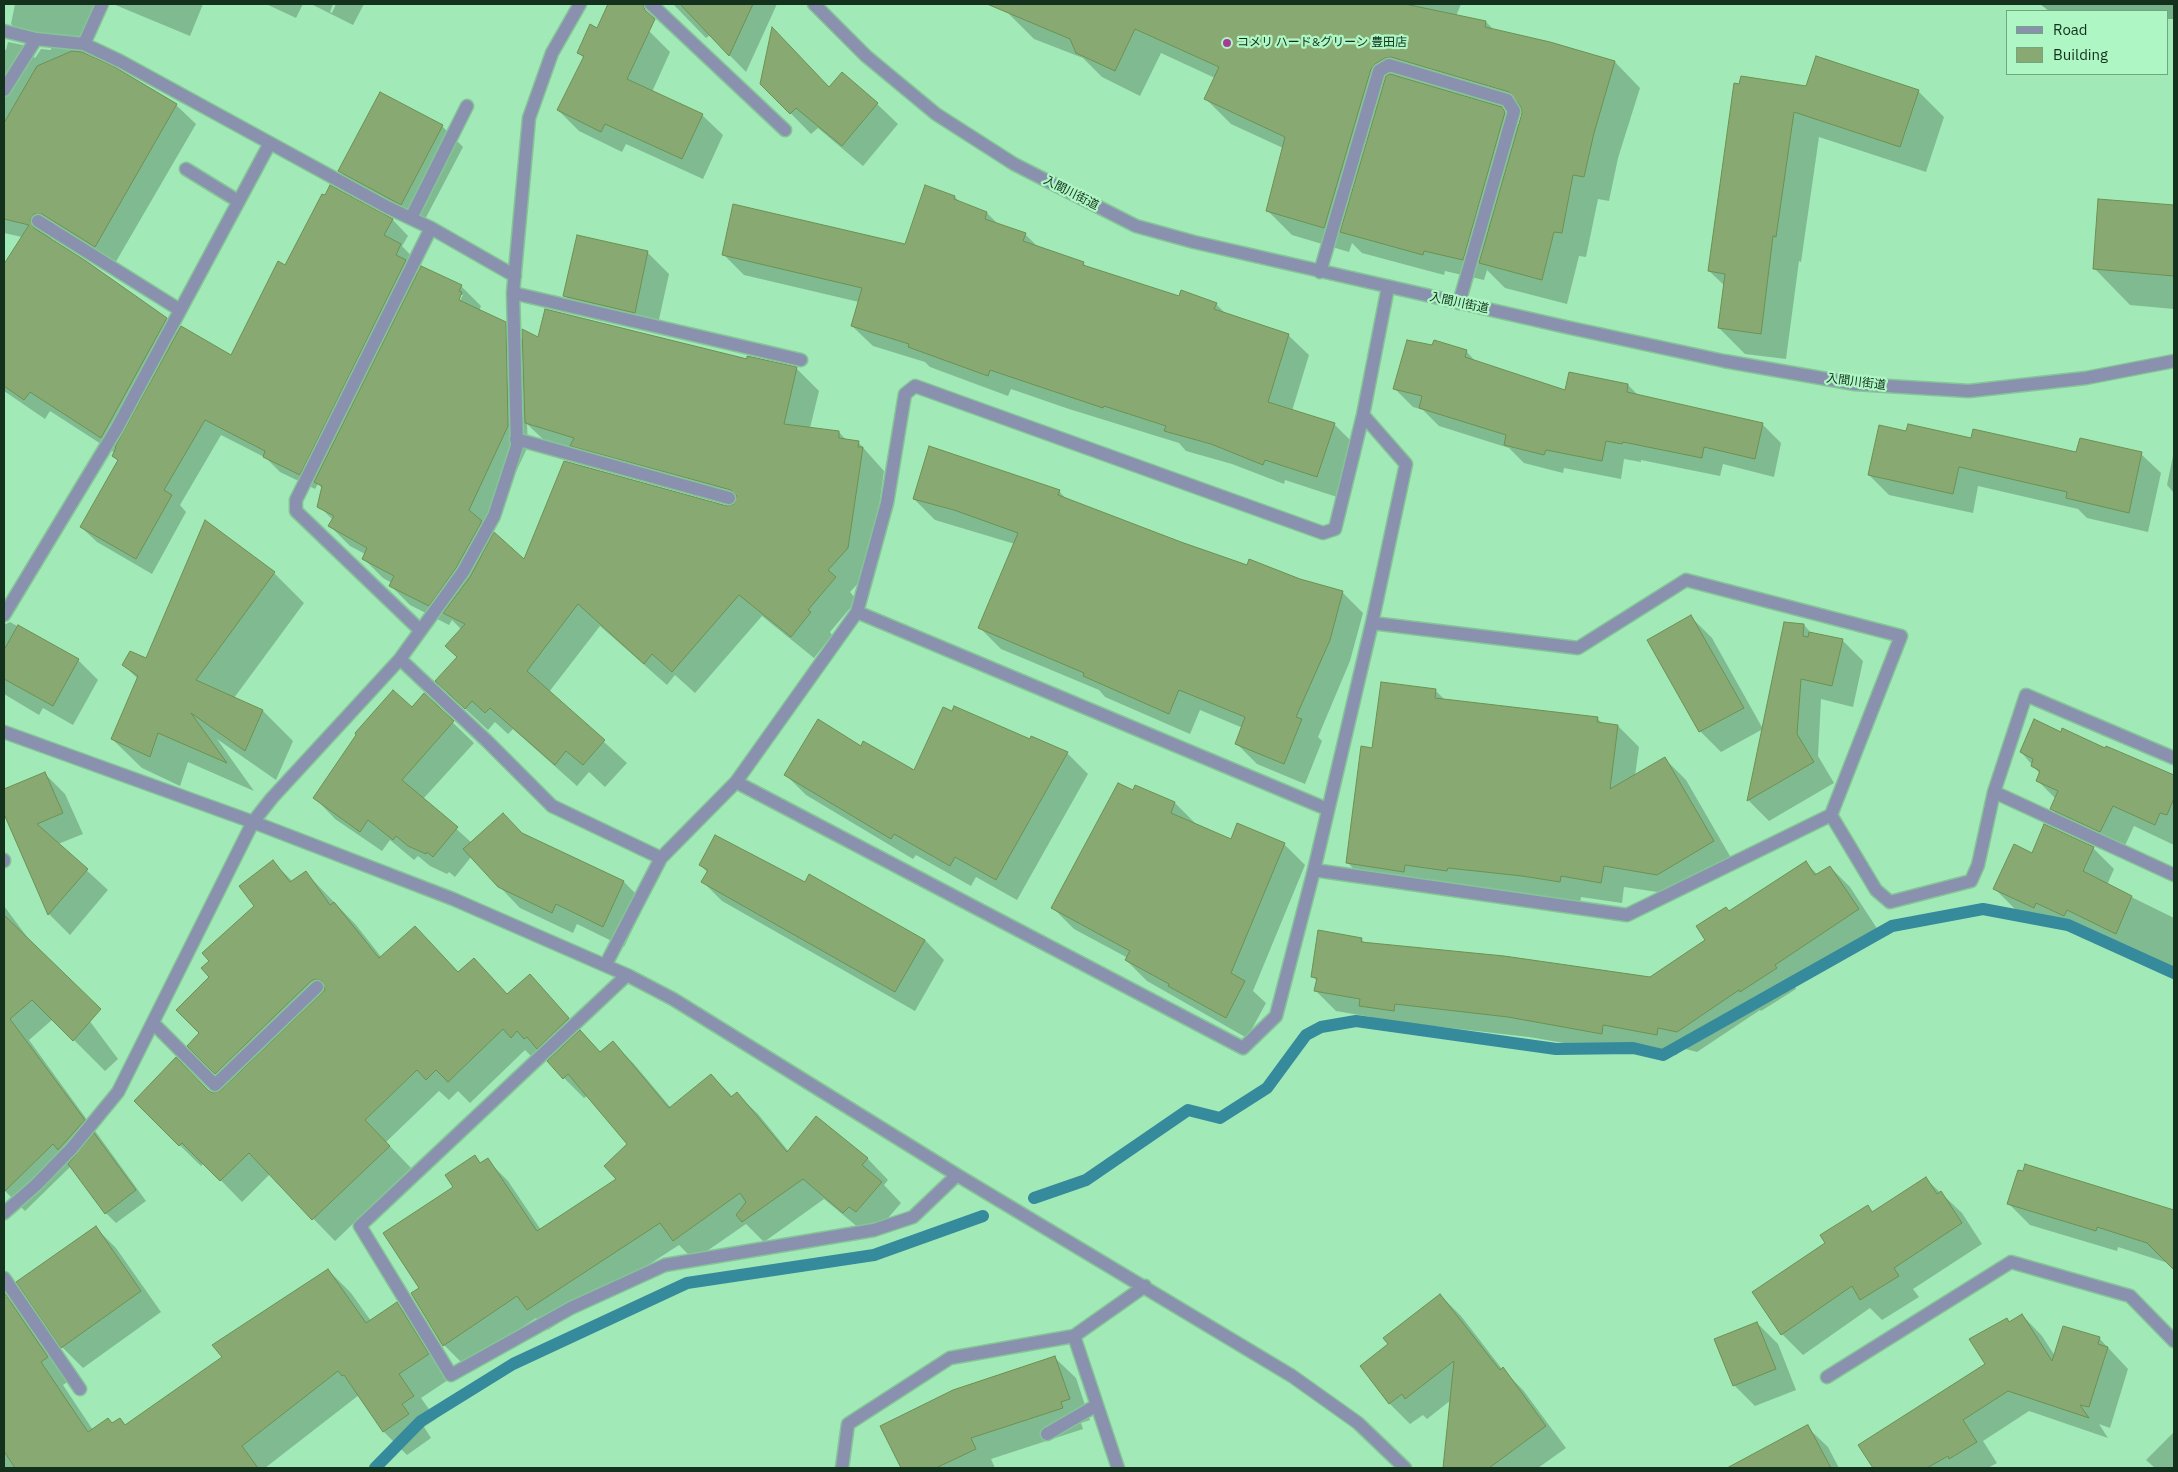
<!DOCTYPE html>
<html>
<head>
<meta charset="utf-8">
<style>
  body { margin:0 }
  #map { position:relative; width:2178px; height:1472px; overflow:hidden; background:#a1e9b6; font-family:"IBM Plex Sans",sans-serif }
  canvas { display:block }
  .frame { position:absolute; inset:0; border:5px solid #13311d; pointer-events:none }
  .legend { position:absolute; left:2006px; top:10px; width:162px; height:65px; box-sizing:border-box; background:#aef6c3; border:1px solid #70a781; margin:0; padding:6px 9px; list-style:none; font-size:15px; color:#13311d }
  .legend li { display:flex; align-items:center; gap:10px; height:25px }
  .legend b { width:25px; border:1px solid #70a781 }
</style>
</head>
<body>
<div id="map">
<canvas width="2178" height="1472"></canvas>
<div class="frame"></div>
<ul class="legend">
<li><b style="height:6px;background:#8991af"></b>Road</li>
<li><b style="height:14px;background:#89a973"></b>Building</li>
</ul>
</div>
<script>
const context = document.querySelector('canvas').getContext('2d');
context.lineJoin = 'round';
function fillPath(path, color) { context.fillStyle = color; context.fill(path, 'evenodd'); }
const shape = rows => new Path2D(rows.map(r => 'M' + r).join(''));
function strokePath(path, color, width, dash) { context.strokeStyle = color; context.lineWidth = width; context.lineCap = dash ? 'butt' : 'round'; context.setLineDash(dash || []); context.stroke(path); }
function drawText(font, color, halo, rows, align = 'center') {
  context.font = font + ' "IBM Plex Sans","Noto Sans JP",sans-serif'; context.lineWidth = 4.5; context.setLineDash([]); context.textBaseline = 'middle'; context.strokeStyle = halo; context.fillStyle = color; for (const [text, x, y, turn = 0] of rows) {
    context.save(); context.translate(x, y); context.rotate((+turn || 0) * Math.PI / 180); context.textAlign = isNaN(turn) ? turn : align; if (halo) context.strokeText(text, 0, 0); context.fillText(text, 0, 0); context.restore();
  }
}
const forest = shape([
  [2040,4,2174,4,2174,19,2167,19,2167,11,2049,11]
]);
const shadow = shape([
  [15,4,94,4,85,55,176,105,196,124,114,265,53,233,50,239,166,319,179,332,232,356,286,267,331,187,393,220,408,236,402,246,416,261,412,268,419,274,461,286,481,306,479,311,505,323,524,341,539,338,748,360,797,369,819,391,810,428,839,432,847,441,858,442,884,471,870,571,850,592,857,600,830,632,832,635,814,658,762,616,695,693,675,675,667,685,600,626,549,692,627,763,605,787,589,772,577,786,513,729,508,734,495,722,488,730,459,703,458,658,462,630,452,620,449,625,410,605,390,585,392,583,383,578,363,558,365,554,350,546,330,526,333,520,319,506,323,489,318,484,315,489,280,472,266,458,221,435,180,505,186,512,152,574,97,542,81,527,119,461,113,456,115,453,50,411,45,419,4,391,4,266,22,237,4,233,4,49,6,50,8,42,23,45,35,58,41,49,51,50,51,48,31,43,11,24],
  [460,295,463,295,457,306],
  [527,424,548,444,582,455,594,467,732,506,524,561,489,530,528,446],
  [113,4,203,4,190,36],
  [266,4,303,4,296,18],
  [311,4,333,4,330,12,332,13,336,4,364,4,353,25],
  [673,4,777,4,746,72,710,35,706,38],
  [1013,4,1461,4,1456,16,1486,22,1494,30,1550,43,1615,62,1640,88,1618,158,1609,201,1598,199,1586,257,1579,256,1567,304,1505,288,1487,270,1484,280,1445,271,1444,275,1362,253,1352,243,1349,252,1292,235,1267,210,1283,148,1231,124,1206,99,1215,78,1161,53,1140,96,1102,77,1083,58,1034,39,1009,14],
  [1499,106,1523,113,1519,126],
  [598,29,649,31,670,52,652,92,702,115,723,135,703,179,626,144,622,152,579,131,558,110,584,58,578,53],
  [761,83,830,88,877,104,898,124,863,166,818,128,811,134],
  [1807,87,1918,91,1944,117,1926,172,1819,137,1801,262,1799,261,1786,359,1745,354,1719,328,1725,286,1709,271],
  [442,126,463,147,422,225,360,191,339,171],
  [955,197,960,203,987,213,999,225,1025,234,1039,248,1083,263,1087,268,1180,298,1216,304,1227,315,1288,335,1309,355,1292,411,1334,424,1355,445,1337,497,1285,480,1284,484,1232,464,1186,451,1179,443,1069,409,1011,389,1008,396,930,367,925,362,873,346,852,326,859,302,744,275,723,254,906,246],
  [2099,200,2174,206,2174,309,2130,305,2094,268],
  [578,237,648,253,669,274,656,333,586,317,565,296],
  [1466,351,1477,363,1566,392,1628,385,1639,396,1762,424,1781,443,1774,477,1723,464,1720,476,1641,460,1641,462,1624,459,1621,479,1564,468,1563,473,1524,463,1509,448,1439,426,1423,410,1413,407,1395,389],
  [1972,439,2077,454,2141,454,2161,473,2148,532,2087,518,2078,509,1978,486,1973,513,1889,495,1869,475],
  [2174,451,2174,493,2167,485],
  [1059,491,1068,501,1180,543,1248,566,1342,592,1363,613,1350,661,1318,737,1322,741,1305,784,1257,764,1236,743,1243,728,1200,710,1190,734,1105,697,1099,690,1001,649,980,628,1015,544,935,520,914,499],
  [274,573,304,603,234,698,263,711,293,741,276,780,217,739,254,791,188,762,180,786,142,768,112,739,138,679,124,665,146,659],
  [1691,617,1712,638,1763,729,1804,625,1812,634,1842,640,1863,661,1853,707,1821,699,1818,756,1834,783,1769,821,1749,801,1763,729,1721,752,1700,731,1649,640],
  [4,622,6,624,10,622,78,660,98,680,73,725,43,708,39,715,4,694],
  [1435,690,1445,700,1597,718,1604,725,1618,726,1639,747,1635,776,1665,759,1686,780,1734,863,1678,895,1624,887,1622,903,1581,897,1580,903,1368,884,1348,863,1373,749],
  [424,695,474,743,423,799,472,843,524,836,624,882,645,903,624,947,577,924,573,933,520,908,471,857,455,877,449,872,447,874,430,866,418,856,414,860,390,840,382,851,335,819,315,798],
  [2062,733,2106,750,2107,748,2174,777,2174,845,2134,826,2122,852,2073,830,2052,809,2056,799,2037,780,2040,774,2021,752],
  [1030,741,1067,753,1088,774,1017,900,976,877,971,886,916,855,913,859,806,795,785,774,861,747,914,772],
  [44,773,65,794,83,834,58,844,108,890,70,935,49,914,4,811,4,797,7,800],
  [1134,792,1175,803,1196,824,1231,840,1284,844,1305,865,1253,991,1266,1003,1247,1038,1147,981,1126,960,1128,958,1074,929,1053,908],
  [2093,848,2114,869,2107,885,2174,918,2174,971,2088,930,2085,936,2057,923,2055,928,2015,909,1994,888,2033,854],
  [273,862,293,882,306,873,356,925,382,958,415,927,459,973,495,981,508,995,530,976,601,1053,613,1043,634,1064,671,1108,711,1075,733,1097,737,1094,758,1114,789,1152,816,1118,868,1159,888,1180,884,1185,901,1203,877,1231,865,1233,824,1199,764,1242,746,1224,694,1260,679,1245,548,1330,536,1318,464,1365,444,1345,421,1288,455,1187,475,1157,481,1164,487,1160,508,1181,541,1230,618,1179,629,1145,587,1096,584,1098,564,1078,548,1058,547,1059,539,1052,533,1058,525,1050,470,1103,458,1091,449,1100,439,1091,386,1142,411,1168,335,1241,270,1174,242,1202,204,1163,201,1166,135,1101,208,1092,213,1094,221,1092,228,1085,189,1046,201,1034,211,977,255,906],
  [1806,863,1818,875,1830,867,1850,887,1878,930,1794,985,1796,989,1761,1011,1760,1010,1697,1052,1678,1047,1677,1055,1623,1045,1622,1053,1529,1037,1415,1024,1414,1031,1380,1026,1371,1017,1336,1011,1316,991,1318,982,1312,976,1361,939,1366,944,1650,979,1707,940,1726,908,1730,912],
  [700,865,925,940,944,960,915,1011,722,901,703,882,708,873],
  [4,906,118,1059,105,1071,53,1019,29,1040,146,1201,116,1223,106,1213,71,1166,25,1211,4,1190],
  [1926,1179,1962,1213,1982,1244,1913,1289,1919,1297,1882,1320,1870,1308,1803,1355,1782,1334,1868,1207,1874,1213],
  [2009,1204,2171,1211,2174,1214,2174,1269,2168,1263,2118,1247,2117,1251,2030,1225],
  [95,1227,116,1248,161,1312,83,1368,62,1347],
  [328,1270,351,1293,371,1321,397,1304,420,1327,451,1378,421,1398,436,1419,424,1427,431,1438,407,1455,384,1432,359,1395,265,1468,4,1468,4,1294,26,1316,70,1380,63,1385,93,1430,112,1424,126,1426,224,1357],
  [1440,1295,1461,1316,1502,1369,1523,1390,1566,1448,1538,1468,1452,1468,1445,1459,1451,1400,1427,1419,1423,1415,1410,1424,1390,1404,1361,1367,1390,1344],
  [2022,1315,2042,1336,2055,1356,2099,1338,2128,1369,2110,1428,2099,1424,2108,1438,2029,1411,1983,1441,1997,1463,1988,1468,1875,1468,1860,1445,1987,1364,2010,1323],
  [1757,1323,1778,1344,1796,1390,1755,1406,1734,1385],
  [1055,1358,1076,1378,1090,1420,1081,1423,1083,1429,991,1459,995,1468,903,1468,882,1427],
  [1807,1427,1828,1447,1839,1468,1776,1468,1766,1449],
  [2174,1432,2174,1468,2155,1468,2146,1460]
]);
const stream = shape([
  [1034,1198,1086,1180,1188,1110,1220,1118,1267,1088,1306,1035,1321,1027,1356,1021,1556,1049,1633,1048,1663,1055,1892,926,1983,909,2068,925,2174,973],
  [375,1468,421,1421,513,1364,687,1283,874,1255,983,1216]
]);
const building = shape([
  [608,4,643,4,645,10,655,19,627,79,703,114,682,159,605,124,601,132,557,110,584,56,577,53,590,24,597,28,608,4],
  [680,4,753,4,729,56,680,4],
  [987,4,1405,4,1486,21,1485,27,1550,42,1615,61,1594,133,1584,177,1573,175,1562,233,1554,232,1542,280,1479,263,1522,113,1521,107,1509,92,1391,57,1385,58,1375,64,1371,69,1324,228,1266,211,1285,137,1204,99,1219,67,1135,29,1115,71,1076,53,1070,39,987,4],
  [772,27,829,87,842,72,878,103,842,146,796,108,790,114,760,84,772,27],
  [72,51,82,52,113,66,177,104,95,247,42,214,34,214,30,220,34,228,86,261,167,318,101,438,30,392,24,400,4,386,4,264,29,225,4,219,4,123,37,66,72,51],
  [1816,56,1919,90,1900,147,1794,112,1776,237,1773,236,1761,334,1718,328,1725,274,1708,271,1734,83,1739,84,1741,76,1806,86,1816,56],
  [1390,74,1502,107,1505,112,1463,260,1424,251,1423,255,1340,232,1386,76,1390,74],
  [380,92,443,125,401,205,338,171,380,92],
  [330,185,393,219,384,235,401,244,396,255,406,260,300,475,263,457,265,451,205,420,164,490,172,495,136,559,80,527,118,460,112,456,116,448,115,447,181,326,231,355,278,261,285,265,322,194,325,195,330,185],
  [925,185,955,196,954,199,987,212,985,219,1026,233,1023,241,1084,262,1083,265,1179,296,1181,290,1217,303,1214,309,1289,334,1268,402,1335,423,1317,477,1265,460,1263,465,1211,444,1164,431,1166,426,1104,406,1103,408,990,370,988,376,908,347,909,344,851,326,862,288,722,255,733,204,905,244,925,185],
  [2098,199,2174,205,2174,276,2093,269,2098,199],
  [577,235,648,251,635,313,563,296,577,235],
  [421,266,462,285,459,291,462,292,459,300,506,322,508,426,469,510,482,521,456,568,429,606,389,586,394,576,362,559,367,548,328,526,334,516,317,507,322,486,314,482,421,266],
  [545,309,747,359,747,356,797,367,784,424,839,431,839,438,859,441,858,447,863,447,848,548,828,570,836,577,808,610,811,612,791,637,739,595,672,672,652,654,644,664,578,604,527,671,605,740,583,765,566,751,555,765,490,708,485,713,472,701,465,709,435,681,457,657,445,646,465,624,443,613,470,577,494,532,524,559,564,461,727,506,734,504,737,496,731,490,570,446,574,438,525,423,522,329,538,337,545,309],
  [1407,340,1432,345,1434,340,1467,350,1465,357,1565,390,1569,372,1628,384,1627,392,1763,423,1755,459,1704,447,1702,458,1623,442,1622,444,1606,441,1602,461,1546,450,1544,455,1504,445,1506,435,1419,408,1422,396,1393,389,1407,340],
  [1908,424,1971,438,1973,429,2076,452,2080,438,2142,452,2129,513,2066,498,2067,492,1959,467,1953,494,1868,475,1879,425,1906,431,1908,424],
  [929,446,1060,490,1058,495,1181,542,1247,565,1249,559,1300,579,1343,591,1330,640,1296,717,1302,719,1284,764,1235,744,1245,717,1179,690,1169,714,1083,676,1084,673,978,628,1018,533,954,510,913,499,929,446],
  [205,520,275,572,196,680,263,710,245,751,191,713,227,763,158,733,150,757,111,739,138,676,122,665,130,651,146,658,205,520],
  [1691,615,1744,708,1699,732,1647,640,1691,615],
  [1784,622,1804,624,1803,636,1808,637,1809,632,1843,639,1832,686,1801,679,1797,734,1814,762,1747,801,1784,622],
  [18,625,79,659,53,706,4,679,4,650,18,625],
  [1381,682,1436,689,1435,698,1598,717,1597,722,1618,725,1610,789,1665,757,1714,841,1657,875,1604,866,1601,883,1561,876,1560,882,1522,876,1448,868,1447,871,1405,865,1404,872,1346,863,1361,746,1372,748,1381,682],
  [393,690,412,707,424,693,454,721,402,780,458,827,433,857,427,852,426,854,408,846,396,836,393,840,368,820,360,832,313,798,356,735,355,733,393,690],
  [954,706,1030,739,1031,736,1068,752,996,880,955,857,950,866,894,834,891,839,784,775,818,719,861,746,863,741,914,770,943,707,952,711,954,706],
  [2034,719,2061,732,2062,728,2105,748,2106,746,2174,775,2174,798,2167,815,2160,813,2155,825,2113,806,2100,832,2050,809,2058,791,2036,781,2040,771,2031,766,2033,759,2020,752,2034,719],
  [45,772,63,813,37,824,88,869,48,915,4,814,4,789,45,772],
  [1118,783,1133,790,1135,785,1175,802,1171,813,1231,839,1237,823,1285,843,1231,973,1245,981,1226,1018,1168,986,1169,984,1125,960,1130,951,1051,908,1118,783],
  [503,813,522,833,624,881,603,927,556,904,552,913,498,887,463,849,503,813],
  [2044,824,2094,847,2083,871,2132,896,2116,934,2067,910,2064,916,2036,903,2034,908,1993,889,2014,844,2032,853,2044,824],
  [715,835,805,882,809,874,925,940,895,992,701,882,708,870,699,865,715,835],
  [273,860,290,882,306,871,330,905,334,902,379,958,415,926,458,972,474,958,507,994,530,974,569,1018,537,1049,527,1037,524,1039,517,1031,511,1038,503,1029,448,1082,436,1070,426,1080,417,1070,365,1120,390,1146,312,1220,249,1153,220,1181,182,1143,179,1146,134,1101,176,1057,209,1091,213,1093,220,1091,325,990,322,981,316,979,311,981,215,1074,187,1046,199,1033,176,1010,209,977,201,968,209,961,202,953,254,906,239,886,273,860],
  [1806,861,1815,875,1830,866,1859,909,1775,965,1777,968,1740,992,1739,990,1677,1032,1658,1028,1657,1035,1603,1025,1602,1034,1508,1017,1395,1004,1394,1011,1359,1006,1360,999,1314,991,1317,978,1311,977,1318,930,1362,938,1361,942,1504,956,1650,977,1705,940,1696,926,1726,907,1729,911,1806,861],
  [4,915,101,1009,73,1041,32,1000,10,1019,85,1120,58,1150,53,1144,4,1192,4,915],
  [580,1030,600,1052,613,1041,669,1108,711,1074,731,1097,737,1092,787,1152,816,1116,868,1158,862,1165,882,1182,856,1212,849,1207,843,1213,803,1179,742,1222,736,1215,746,1202,740,1193,673,1241,660,1223,527,1310,517,1296,443,1346,411,1293,419,1288,383,1233,453,1187,445,1175,475,1155,480,1163,488,1158,537,1231,616,1179,604,1166,627,1144,568,1074,563,1079,547,1061,580,1030],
  [94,1133,136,1190,105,1214,68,1164,94,1133],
  [2025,1164,2174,1210,2174,1270,2147,1243,2097,1227,2096,1231,2007,1204,2018,1170,2023,1171,2025,1164],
  [1926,1177,1937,1194,1941,1191,1962,1223,1894,1268,1899,1276,1860,1300,1852,1286,1781,1335,1752,1292,1825,1243,1820,1235,1868,1205,1872,1212,1926,1177],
  [96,1226,141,1291,61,1348,16,1282,96,1226],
  [328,1269,366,1323,397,1302,429,1354,399,1374,414,1396,402,1404,409,1414,383,1432,344,1375,342,1376,338,1371,242,1446,258,1468,15,1468,4,1451,4,1292,48,1357,41,1362,88,1432,108,1418,112,1423,120,1418,125,1425,222,1357,212,1345,328,1269],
  [1440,1294,1500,1370,1503,1367,1546,1426,1489,1468,1443,1468,1454,1361,1405,1399,1402,1394,1389,1404,1360,1366,1388,1344,1383,1338,1440,1294],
  [2022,1314,2052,1361,2063,1326,2100,1337,2098,1344,2108,1347,2089,1407,2080,1405,2089,1418,2008,1391,1963,1420,1977,1442,1949,1459,1948,1456,1927,1468,1873,1468,1858,1445,1985,1364,1969,1339,2007,1318,2009,1322,2022,1314],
  [1757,1322,1776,1369,1733,1386,1714,1339,1757,1322],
  [1055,1356,1070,1399,1061,1402,1063,1408,971,1438,976,1449,936,1468,901,1468,880,1426,953,1390,1055,1356],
  [1808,1425,1831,1468,1727,1468,1807,1425,1808,1425]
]);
const minor = shape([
  [651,4,785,130],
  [814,4,866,56,936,114,1014,164,1136,226,1194,242,1566,327,1724,361,1855,384,1969,391,2086,378,2174,361],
  [4,31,36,39,84,44,120,61,387,207,431,228,515,276],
  [84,44,102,4],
  [4,90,36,39],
  [186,169,238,201],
  [411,218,467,106],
  [38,221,180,310],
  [1320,272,1379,71,1389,65,1507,100,1514,111,1459,303],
  [513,293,801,360],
  [516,439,729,498],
  [857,612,1327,809],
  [4,615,117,428,270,143],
  [420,630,296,511,296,500,431,228],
  [400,659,487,741,552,806,661,858],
  [4,732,253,822,453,899,627,975,673,999,957,1175,1292,1376,1358,1423,1405,1468],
  [736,782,1243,1048,1276,1016,1314,870,1372,623,1406,464,1363,415],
  [1994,792,2174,875],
  [1831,815,1876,890,1890,902,1971,881,1978,865,1994,792,2026,695,2174,758],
  [4,860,4,861],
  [1314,870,1627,915,1831,815,1901,636,1686,580,1578,648,1372,623],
  [606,964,661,858,736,782,857,612,887,503,905,394,915,386,1323,533,1335,529,1363,415,1388,287],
  [627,975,360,1226,451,1375,571,1308,665,1265,874,1230,913,1217,957,1175],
  [154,1024,215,1085,317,987],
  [4,1213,36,1185,72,1148,118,1092,253,822,272,798,400,659,463,572,494,516,517,446,513,293,529,118,552,53,580,4],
  [4,1278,80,1389],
  [1827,1377,2011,1262,2130,1296,2174,1341],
  [1047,1434,1097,1405],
  [842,1468,848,1424,950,1358,1074,1336],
  [1118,1468,1074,1336,1145,1286]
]);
const markers = [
  [1227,43,5,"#a73a99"]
];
const poiNames = [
  ["コメリ ハード&グリーン 豊田店",1237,43]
];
const streetNames = [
  ["入間川街道",1071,193,27],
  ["入間川街道",1459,303,12],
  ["入間川街道",1856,382,7]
];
fillPath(forest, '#76b088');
fillPath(shadow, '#0003');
strokePath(stream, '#358a9b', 12);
fillPath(building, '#89a973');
strokePath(building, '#6b9151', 1);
strokePath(minor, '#85c497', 15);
strokePath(minor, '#8991af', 12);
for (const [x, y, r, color] of markers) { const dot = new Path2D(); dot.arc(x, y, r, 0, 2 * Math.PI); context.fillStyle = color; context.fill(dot); strokePath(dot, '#aef6c3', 2); }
drawText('12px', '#13311d', '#aef6c3', poiNames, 'left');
drawText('12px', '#13311d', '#aef6c3', streetNames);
</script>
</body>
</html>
